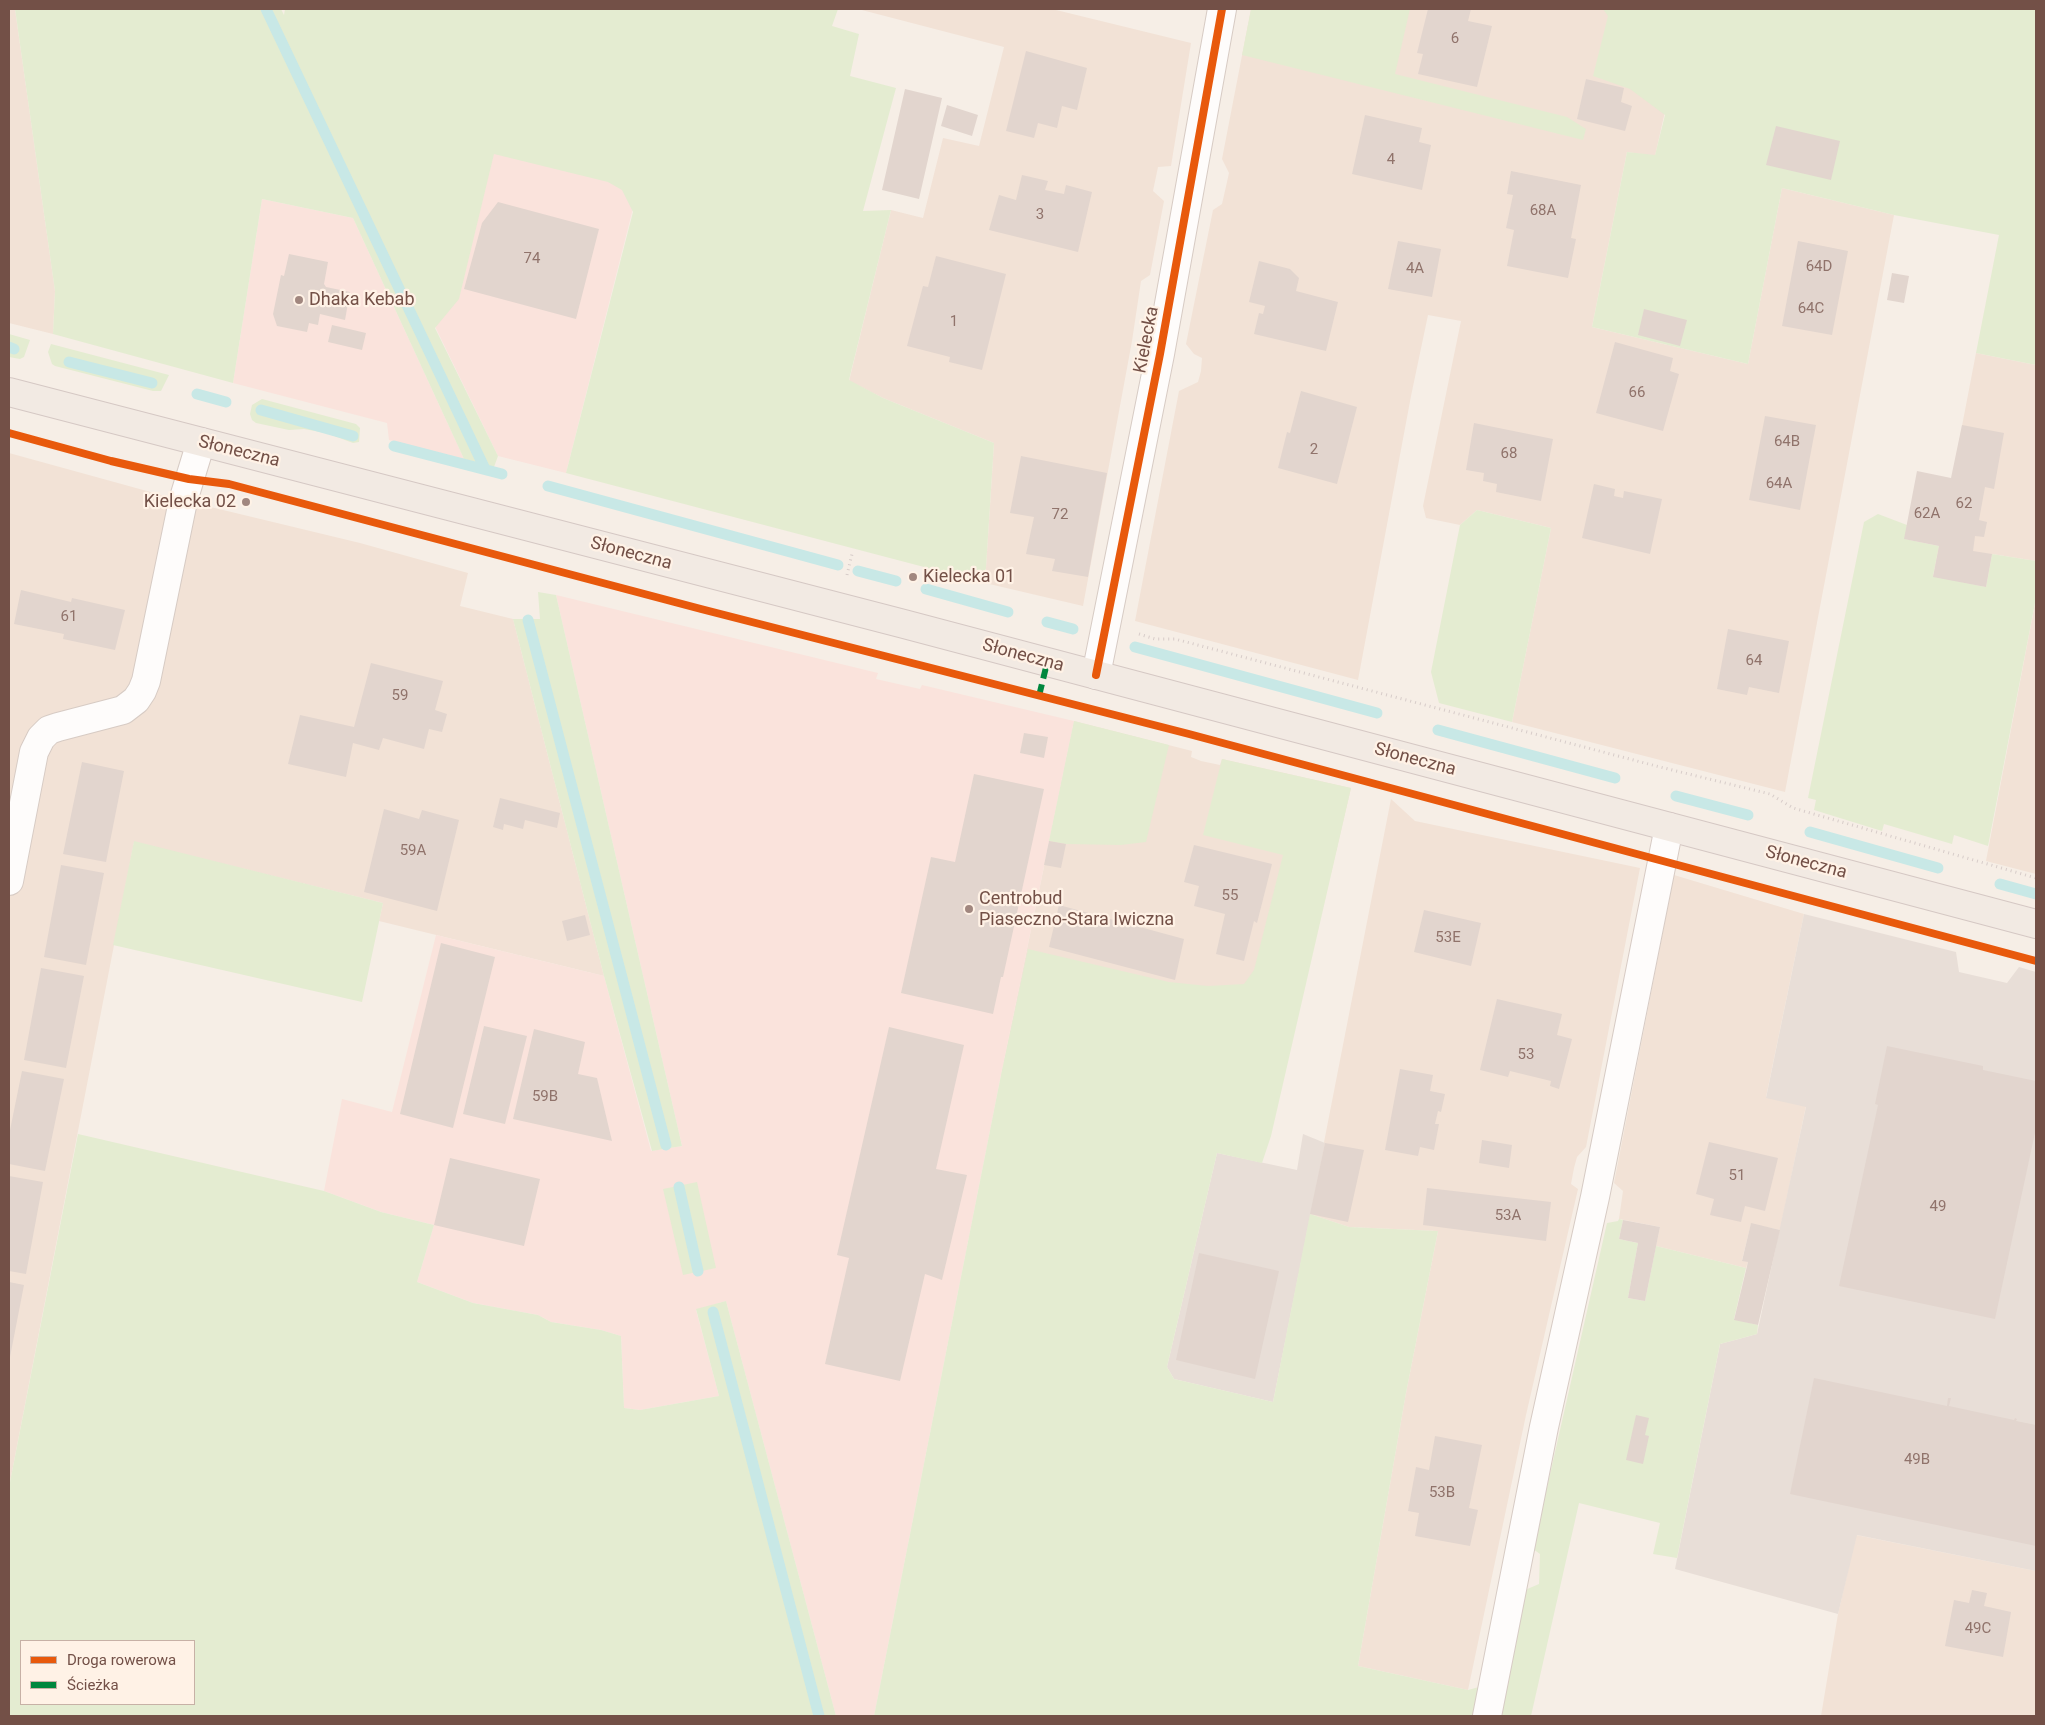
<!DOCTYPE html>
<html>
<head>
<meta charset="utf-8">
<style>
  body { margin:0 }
  #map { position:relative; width:2045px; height:1725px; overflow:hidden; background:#f6eee6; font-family:Roboto,sans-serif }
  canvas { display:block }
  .frame { position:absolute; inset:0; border:10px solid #735047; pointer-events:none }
  .legend { position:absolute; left:20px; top:1640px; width:175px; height:65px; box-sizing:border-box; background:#fff2e6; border:1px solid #c7b1a6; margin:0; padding:6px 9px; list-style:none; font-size:15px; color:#735047 }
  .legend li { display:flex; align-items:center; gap:10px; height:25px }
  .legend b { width:25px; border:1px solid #c7b1a6 }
</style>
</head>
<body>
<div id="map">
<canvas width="2045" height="1725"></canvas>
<div class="frame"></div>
<ul class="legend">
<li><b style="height:6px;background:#e8590c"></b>Droga rowerowa</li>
<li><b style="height:6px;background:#00873e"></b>Ścieżka</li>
</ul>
</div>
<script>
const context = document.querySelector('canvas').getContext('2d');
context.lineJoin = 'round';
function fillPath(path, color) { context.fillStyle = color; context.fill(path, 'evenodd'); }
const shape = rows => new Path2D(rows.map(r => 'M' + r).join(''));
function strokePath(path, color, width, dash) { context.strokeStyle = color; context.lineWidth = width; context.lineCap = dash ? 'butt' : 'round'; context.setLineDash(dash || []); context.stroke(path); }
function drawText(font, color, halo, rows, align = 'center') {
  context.font = font + ' Roboto,sans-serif'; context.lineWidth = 4.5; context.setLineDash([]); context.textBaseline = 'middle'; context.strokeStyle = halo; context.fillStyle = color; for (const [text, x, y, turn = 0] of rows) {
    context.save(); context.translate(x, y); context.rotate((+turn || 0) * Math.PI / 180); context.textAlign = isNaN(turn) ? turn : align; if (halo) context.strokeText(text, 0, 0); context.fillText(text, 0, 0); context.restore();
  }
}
const residential = shape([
  [9,9,15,9,55,291,53,334,9,323],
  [858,9,1052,9,1191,43,1171,166,1158,167,1153,191,1164,201,1150,275,1141,281,1132,341,1083,606,985,583,994,443,883,398,849,381,891,210,923,218,943,138,979,146,1004,47],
  [1251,9,1688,9,1655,156,1627,152,1592,327,1748,364,1782,188,1894,215,1785,792,1512,722,1551,528,1477,510,1460,525,1426,518,1423,506,1461,321,1428,315,1411,396,1358,680,1135,621,1179,391,1198,382,1201,371,1202,358,1194,354,1186,344,1213,210,1222,204,1227,182,1229,173,1222,159],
  [1976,353,2036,365,2036,561,1992,554,1986,587,1933,577],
  [9,453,165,496,360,543,468,573,460,606,513,619,604,976,379,921,383,903,134,842,9,1487],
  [2036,598,2036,874,1986,861],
  [1074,721,1192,751,1191,757,1201,761,1220,765,1222,759,1351,788,1291,1044,1001,1075],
  [1391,799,1415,821,1640,868,1586,1147,1577,1157,1574,1168,1571,1184,1578,1189,1526,1415,1468,1690,1358,1666,1406,1393,1438,1231,1349,1227,1310,1214],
  [1674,875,1804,914,1766,1097,1806,1106,1780,1230,1751,1224,1742,1260,1748,1262,1746,1268,1656,1246,1660,1227,1619,1219,1623,1191,1614,1183],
  [1856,1535,2036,1571,2036,1716,1821,1716,1838,1614]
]);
const commercial = shape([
  [303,55,647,153,566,473,498,456],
  [262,199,353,218,464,459,389,440,387,423,233,383],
  [556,595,878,673,876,679,920,689,922,685,1074,721,1001,1075,874,1716,836,1716,726,1301,696,1310,719,1396,640,1410,624,1408,621,1336,601,1330,551,1322,538,1315,473,1303,417,1282,434,1225,381,1212,324,1191,342,1099,392,1112,436,935,604,976,651,1151,682,1146]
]);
const industrial = shape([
  [1804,914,1956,952,1959,972,2007,983,2019,967,2036,972,2036,1571,1857,1535,1838,1614,1675,1569,1720,1344,1757,1334,1806,1107,1766,1098],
  [1303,1134,1325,1143,1273,1402,1174,1379,1167,1367,1217,1153,1297,1170]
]);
const green = shape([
  [15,9,281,9,284,15,285,9,838,9,832,26,859,34,850,76,896,88,863,211,891,210,849,380,883,398,994,443,985,583,566,473,633,212,622,190,608,182,494,154,459,299,435,328,498,456,494,467,464,459,353,218,262,199,233,383,53,334,55,291],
  [1251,9,1410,9,1395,74,1567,117,1586,129,1583,140,1242,55],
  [1603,9,2036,9,2036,365,1976,353,1999,235,1894,215,1782,188,1748,364,1592,327,1627,152,1655,155,1665,115,1630,89,1593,76,1608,16],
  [9,334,30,340,24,357,20,359,9,357],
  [51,344,169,375,161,391,153,391,55,366,52,364,48,352],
  [262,399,356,424,360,428,359,442,353,443,326,433,304,429,289,430,256,423,252,420,250,414,252,405],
  [1477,510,1551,528,1512,722,1439,703,1431,672,1460,525],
  [1878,514,1907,525,1905,539,1939,546,1933,576,1986,587,1992,554,2036,561,2036,598,1988,846,1954,835,1952,844,1884,824,1882,831,1814,810,1816,800,1808,798,1864,522],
  [538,592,556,595,682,1146,652,1151,604,976,513,619,540,619],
  [1074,721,1169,745,1146,842,1121,845,1066,844,1049,841],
  [1222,759,1351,788,1271,1136,1262,1163,1217,1153,1167,1367,1174,1379,1273,1402,1310,1214,1349,1227,1438,1231,1406,1393,1358,1666,1468,1690,1479,1687,1473,1716,874,1716,1001,1075,1028,949,1169,982,1208,986,1244,984,1254,970,1283,855,1203,835],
  [134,841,383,903,362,1002,113,945],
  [78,1134,324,1191,381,1212,434,1225,417,1282,473,1303,538,1315,551,1322,601,1330,621,1336,624,1408,640,1410,719,1396,696,1309,726,1301,836,1716,9,1716,9,1487],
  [21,1641,194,1641,194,1704,21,1704],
  [697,1182,716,1268,683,1275,663,1189],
  [1619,1219,1623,1220,1619,1239,1638,1243,1628,1298,1645,1301,1656,1246,1746,1268,1734,1319,1758,1325,1757,1334,1720,1344,1677,1558,1653,1554,1660,1523,1579,1503,1531,1716,1499,1716,1525,1590,1539,1584,1540,1554,1533,1549,1607,1223,1618,1221]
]);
const stream = shape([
  [266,9,485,469],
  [9,347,14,349],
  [69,362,152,383],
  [197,394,226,402],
  [261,410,353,436],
  [394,446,502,474],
  [548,486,838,565],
  [858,571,896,581],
  [926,589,1008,612],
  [528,620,666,1145],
  [1047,622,1073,629],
  [1135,647,1377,713],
  [1438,730,1615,778],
  [1676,796,1748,815],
  [1810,832,1938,868],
  [2000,884,2036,894],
  [679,1187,698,1271],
  [713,1312,819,1716]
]);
const building = shape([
  [1428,9,1471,9,1468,21,1492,26,1477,87,1418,74,1423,54,1417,53],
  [1026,51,1087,68,1077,110,1062,106,1057,128,1038,123,1034,138,1006,131],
  [1586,79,1624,88,1621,102,1632,106,1625,131,1577,119],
  [905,89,942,98,919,199,882,190],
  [947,105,978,115,972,136,941,126],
  [1365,115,1422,128,1419,142,1431,145,1422,190,1352,174],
  [1776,126,1840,141,1831,180,1766,165],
  [1511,171,1581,185,1571,238,1576,239,1568,278,1507,266,1514,230,1506,228,1513,195,1507,194],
  [1022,175,1048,181,1045,190,1064,194,1066,185,1092,192,1078,252,989,230,999,195,1016,200],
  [498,202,599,229,576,319,464,289,482,223],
  [1398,241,1441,249,1432,297,1388,289],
  [1798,241,1848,251,1832,335,1782,326],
  [289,254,328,262,324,284,326,287,350,292,345,320,320,314,318,325,309,323,307,332,277,326,273,314,281,275,284,276],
  [936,256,1006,274,982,370,949,362,950,357,907,346,923,286,928,287],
  [1259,261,1290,269,1299,278,1296,291,1338,302,1326,351,1254,334,1259,313,1263,314,1265,306,1249,302],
  [1892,273,1909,276,1904,303,1887,300],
  [1644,309,1687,320,1680,346,1638,335],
  [332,325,366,333,362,350,328,342],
  [1615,342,1673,358,1670,371,1679,374,1663,431,1596,413],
  [1301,391,1357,407,1337,484,1278,468,1287,432,1290,433],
  [1765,416,1816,425,1800,510,1749,500],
  [1474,423,1553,439,1541,501,1496,492,1497,484,1483,481,1484,473,1466,470],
  [1962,425,2004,433,1994,489,1985,487,1979,520,1987,522,1984,537,1975,536,1973,551,1992,554,1986,587,1933,577,1939,546,1904,539,1917,471,1951,478],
  [1021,456,1107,473,1088,577,1052,571,1055,559,1026,554,1034,517,1010,513],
  [1594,484,1615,489,1614,496,1623,498,1624,491,1662,499,1650,554,1582,538],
  [21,590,71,602,72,598,125,610,115,650,63,639,64,634,14,624],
  [1728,629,1789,641,1779,693,1749,687,1747,695,1717,689],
  [371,663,443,681,435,710,447,714,442,732,429,729,424,749,383,738,379,750,353,743,346,777,288,764,300,715,354,727],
  [1024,733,1048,737,1044,758,1020,753],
  [82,762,124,771,106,862,63,854],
  [974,774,1044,789,1003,977,1001,977,993,1014,901,993,931,857,955,862],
  [500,798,560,813,557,828,525,820,523,829,504,824,503,830,493,827],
  [384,809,419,819,422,810,459,820,437,911,364,892],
  [1049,841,1066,844,1061,868,1044,865],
  [1194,845,1272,864,1257,923,1254,921,1244,961,1216,954,1225,914,1194,906,1199,886,1184,882],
  [61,865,104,873,86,965,44,957],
  [1059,905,1184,939,1175,980,1049,947],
  [1424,910,1481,923,1471,966,1414,952],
  [585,915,590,935,567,941,562,921],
  [441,943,495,957,453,1128,400,1114],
  [41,968,84,976,66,1068,24,1060],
  [1497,999,1562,1014,1557,1035,1572,1039,1559,1089,1550,1086,1551,1081,1510,1071,1508,1077,1480,1070],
  [484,1026,527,1036,505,1124,463,1114],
  [889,1027,964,1045,936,1169,967,1175,942,1280,925,1274,900,1381,825,1364,849,1258,837,1255],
  [534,1029,585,1042,578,1074,597,1078,612,1141,513,1119],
  [1887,1046,1983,1066,1983,1070,2036,1081,2036,1128,1995,1319,1839,1286,1878,1105,1875,1104],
  [1400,1069,1433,1075,1430,1091,1445,1094,1441,1112,1438,1111,1435,1124,1439,1124,1434,1150,1420,1147,1418,1156,1385,1150],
  [22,1071,64,1079,45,1171,9,1164,9,1135],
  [1482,1140,1512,1145,1509,1168,1479,1163],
  [1709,1142,1778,1158,1765,1211,1745,1206,1741,1222,1710,1215,1714,1199,1696,1194],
  [1325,1143,1364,1150,1348,1222,1310,1214],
  [450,1158,540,1179,524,1246,434,1225],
  [9,1176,43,1182,26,1274,9,1271],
  [1427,1188,1551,1202,1546,1241,1423,1225],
  [1623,1220,1660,1227,1645,1301,1628,1298,1638,1243,1619,1239],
  [1751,1223,1780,1230,1758,1325,1734,1320,1748,1262,1742,1261],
  [1199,1253,1279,1271,1255,1379,1176,1360],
  [9,1282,24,1285,10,1357,9,1357],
  [1814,1378,1947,1406,1948,1398,1951,1398,1949,1406,2014,1420,2015,1418,2017,1419,2016,1421,2036,1425,2036,1546,1790,1494],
  [1636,1415,1649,1418,1645,1435,1649,1436,1643,1464,1626,1460],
  [1435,1436,1482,1445,1469,1508,1478,1510,1470,1546,1415,1536,1419,1513,1408,1511,1416,1467,1429,1470],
  [1972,1590,1987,1593,1984,1606,2011,1612,2003,1657,1945,1646,1954,1600,1969,1603]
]);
const path = shape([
  [847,575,852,554],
  [1139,634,1155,639,1175,639,1656,766,1770,794,1793,808,2036,878]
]);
const minor = shape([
  [1096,675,1160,354,1222,9],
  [9,881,34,752,41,738,49,730,58,727,123,710,136,700,142,691,146,681,183,501,201,442],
  [1487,1716,1544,1427,1595,1197,1669,827]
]);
const major = shape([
  [9,392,904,624,2036,924]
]);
const quiet = shape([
  [1039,696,1047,663]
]);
const cycleway = shape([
  [9,433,111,461,189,479,229,484,701,609,1189,734,2036,961],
  [1096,675,1160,354,1222,9]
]);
const markers = [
  [299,300,5,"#a1877f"],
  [246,502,5,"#a1877f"],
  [913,577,5,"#a1877f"],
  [969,909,5,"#a1877f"]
];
const numberNames = [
  ["6",1455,39],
  ["4",1391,160],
  ["68A",1543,211],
  ["3",1040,215],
  ["74",532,259],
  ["64D",1819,267],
  ["4A",1415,269],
  ["64C",1811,309],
  ["1",954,322],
  ["66",1637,393],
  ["64B",1787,442],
  ["2",1314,450],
  ["68",1509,454],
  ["64A",1779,484],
  ["62",1964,504],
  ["62A",1927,514],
  ["72",1060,515],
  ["61",69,617],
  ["64",1754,661],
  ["59",400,696],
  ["59A",413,851],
  ["55",1230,896],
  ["53E",1448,938],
  ["53",1526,1055],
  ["59B",545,1097],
  ["51",1737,1176],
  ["49",1938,1207],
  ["53A",1508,1216],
  ["49B",1917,1460],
  ["53B",1442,1493],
  ["49C",1978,1629]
];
const poiNames = [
  ["Dhaka Kebab",309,300],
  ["Kielecka 02",236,502,"right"],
  ["Kielecka 01",923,577],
  ["Centrobud",979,899],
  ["Piaseczno-Stara Iwiczna",979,920]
];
const streetNames = [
  ["Kielecka",1147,340,-79],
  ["Słoneczna",239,452,14],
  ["Słoneczna",631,554,15],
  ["Słoneczna",1023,656,15],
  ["Słoneczna",1415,760,15],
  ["Słoneczna",1806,863,15]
];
fillPath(residential, '#f2e2d6');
fillPath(commercial, '#fae3dc');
fillPath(industrial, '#e8ded7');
fillPath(green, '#e4ecd1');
strokePath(stream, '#c8e8e6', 11);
fillPath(building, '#e2d5ce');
strokePath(minor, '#d7cbc4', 30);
strokePath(major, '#d5c8c4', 30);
strokePath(path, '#d7ccc9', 3, [1, 4]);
strokePath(minor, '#fefcfb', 28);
strokePath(major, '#f2eae3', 28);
strokePath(quiet, '#00873e', 6, [12, 6]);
strokePath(cycleway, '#e8590c', 8);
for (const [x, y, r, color] of markers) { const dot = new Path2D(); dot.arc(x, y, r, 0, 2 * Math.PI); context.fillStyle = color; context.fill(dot); strokePath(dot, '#fff2e6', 2); }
drawText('15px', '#90736b', null, numberNames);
drawText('18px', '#735047', '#fff2e6', poiNames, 'left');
drawText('18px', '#735047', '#fff2e6', streetNames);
</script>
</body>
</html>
